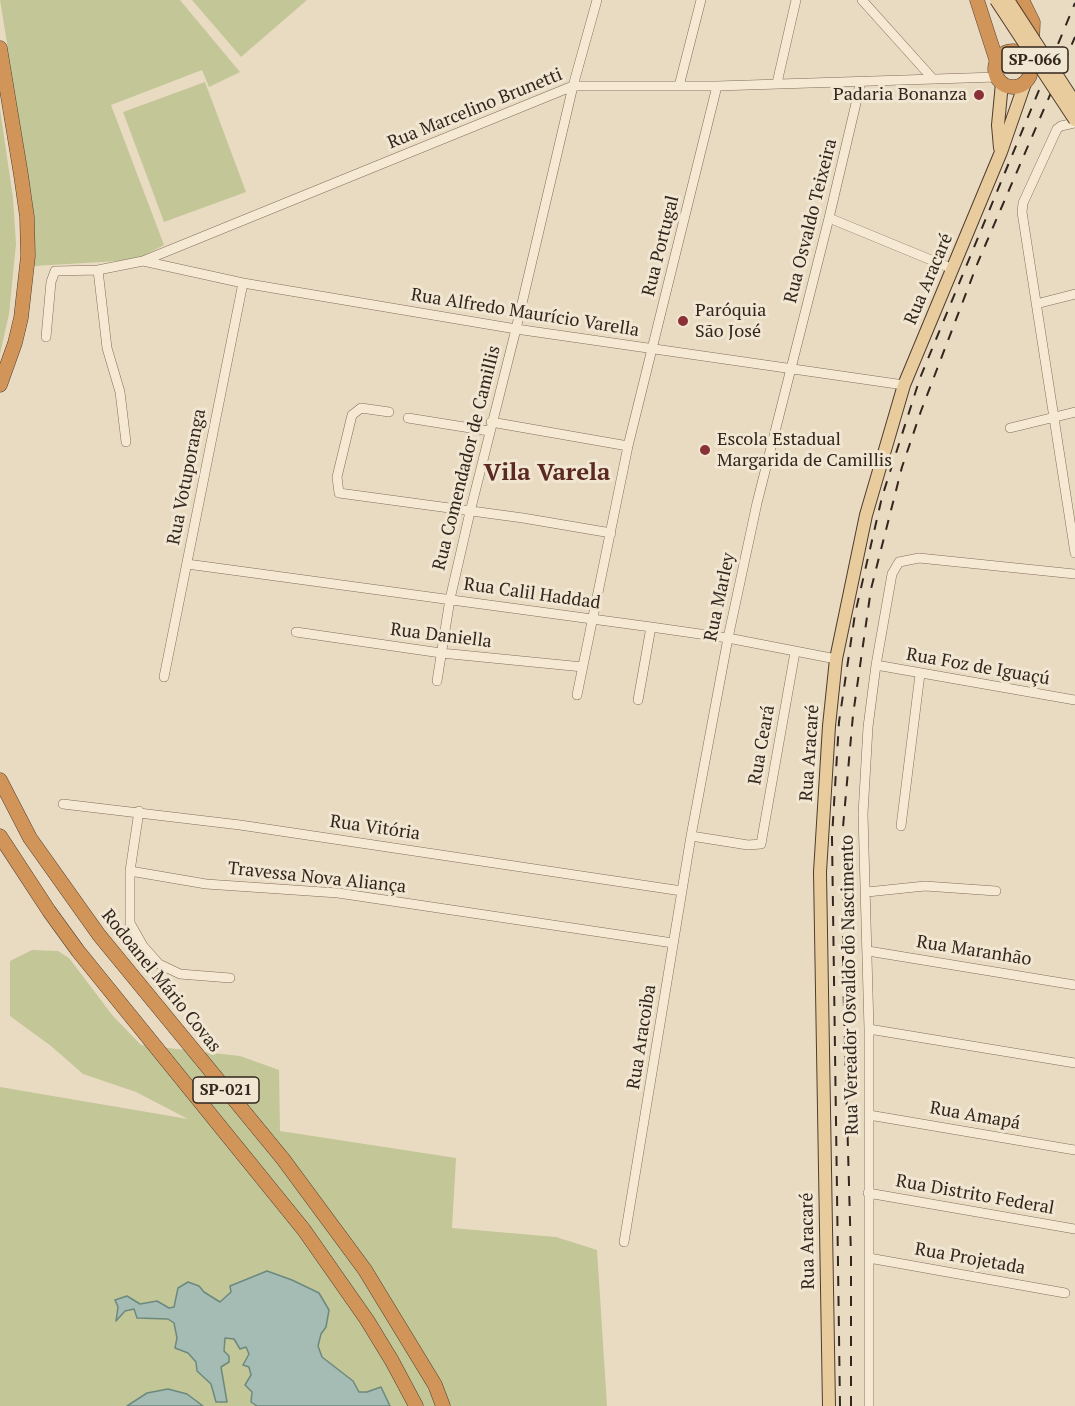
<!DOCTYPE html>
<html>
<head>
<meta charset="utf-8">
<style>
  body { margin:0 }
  canvas { display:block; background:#e9dbc2 }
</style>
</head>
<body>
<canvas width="1075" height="1406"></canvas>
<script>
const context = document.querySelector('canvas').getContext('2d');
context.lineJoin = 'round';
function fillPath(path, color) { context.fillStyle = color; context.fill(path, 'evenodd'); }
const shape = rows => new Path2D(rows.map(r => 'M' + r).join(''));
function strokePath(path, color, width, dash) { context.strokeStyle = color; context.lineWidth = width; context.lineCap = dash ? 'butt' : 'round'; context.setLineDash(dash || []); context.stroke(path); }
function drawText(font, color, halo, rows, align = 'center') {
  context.font = font + ' "PT Serif",serif'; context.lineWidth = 6; context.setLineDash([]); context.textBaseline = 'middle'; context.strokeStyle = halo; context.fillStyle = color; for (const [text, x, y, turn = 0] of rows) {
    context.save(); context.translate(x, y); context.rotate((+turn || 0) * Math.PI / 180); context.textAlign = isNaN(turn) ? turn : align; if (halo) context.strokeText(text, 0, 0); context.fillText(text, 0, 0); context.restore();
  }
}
const green = shape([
  [0,0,180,0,240,72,209,87,202,70,111,105,164,245,135,260,34,266,35,229,32,198],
  [192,0,307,0,241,57],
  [205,82,246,192,164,222,123,112],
  [0,109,13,198,16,244,9,314,0,354],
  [32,950,58,951,69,958,113,1016,141,1045,240,1056,279,1070,280,1131,456,1158,452,1228,556,1237,597,1250,607,1406,390,1406,381,1387,367,1392,359,1392,353,1381,322,1357,318,1346,321,1334,326,1327,267,1271,230,1286,231,1292,220,1302,204,1292,199,1286,178,1288,174,1307,169,1308,156,1301,140,1304,127,1296,118,1307,116,1314,134,1309,137,1318,168,1319,174,1323,177,1338,197,1362,197,1371,211,1384,216,1402,227,1402,221,1367,225,1338,234,1339,246,1347,250,1354,251,1402,257,1406,203,1406,187,1394,147,1393,127,1406,0,1406,0,1087,188,1119,136,1092,83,1074,51,1046,10,1016,10,961]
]);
const water = shape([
  [267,1271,292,1280,319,1293,329,1310,326,1327,321,1334,318,1346,322,1357,353,1381,359,1392,367,1392,381,1387,390,1406,257,1406,251,1402,252,1392,245,1385,251,1375,249,1367,243,1365,249,1354,246,1347,240,1349,234,1339,225,1338,224,1351,229,1356,229,1362,221,1367,227,1402,216,1402,211,1384,197,1371,196,1362,188,1353,175,1348,177,1338,174,1323,168,1319,137,1318,134,1309,125,1311,116,1321,118,1307,115,1300,127,1296,140,1304,157,1301,169,1308,174,1307,178,1288,188,1282,199,1286,204,1292,220,1302,231,1292,230,1286,267,1271],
  [168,1389,187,1394,203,1406,127,1406,147,1393,168,1389]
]);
const minor = shape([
  [862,0,933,79],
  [777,83,796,0],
  [679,86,701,0],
  [1075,123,1061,126,1057,129,1023,203,1022,212,1075,553],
  [829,218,953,269],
  [143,261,243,283,516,329,904,385],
  [98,270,107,348,120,392,126,442],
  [1036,304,1075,294],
  [46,337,51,282,55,271,98,270,143,261,573,86,717,86,997,77],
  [389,412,361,408,352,415,337,477,339,493,523,518,611,533],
  [408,418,489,431],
  [491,422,628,446],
  [1010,428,1075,412],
  [187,564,651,627,728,638,836,659],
  [296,632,441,653,583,667],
  [876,665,1075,700],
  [164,677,243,283],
  [437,681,450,599,470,512,516,329,573,86,597,0],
  [577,695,628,446,717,86],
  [638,700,651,627],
  [63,804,240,825,682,891],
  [901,826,920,674],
  [691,836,748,845,761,844,795,652],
  [130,871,139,811],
  [867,892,925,886,996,891],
  [868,951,1075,985],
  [230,978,180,974,159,964,143,946,130,923,130,871,206,884,338,893,673,943],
  [869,1029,1075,1063],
  [869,1115,1075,1150],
  [868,1193,1075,1229],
  [624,1242,691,836,728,638,757,503,829,218,861,82],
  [869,1258,1065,1293],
  [869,1406,869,1029,863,814,868,727,876,665,892,574,899,562,919,558,1075,574]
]);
const major = shape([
  [1000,148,998,125,1002,83],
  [829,1406,820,872,829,726,836,659,866,515,904,385,1001,152,1025,83]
]);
const highway = shape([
  [977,0,997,62],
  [1022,0,1033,22,1032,46],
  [0,48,21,175,27,217,28,256,21,318,15,343,0,385],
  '995 69a18 18 0 1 1 36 0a18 18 0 1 1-36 0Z',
  [0,780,30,838,99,935,283,1159,365,1270,435,1385,443,1406],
  [0,836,49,911,78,951,304,1230,367,1320,392,1361,416,1406]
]);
const rail = shape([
  [840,1406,832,837,839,722,855,614,882,497,920,378,1075,3],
  [851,1406,851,1256,843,973,843,827,853,715,871,589,902,467,921,411,978,262,1075,37]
]);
const majorBridge = shape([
  [996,0,1075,120],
  [1008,0,1075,103]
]);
const markers = [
  [979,95,6,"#8a3138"],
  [683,321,6,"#8a3138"],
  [705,450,6,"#8a3138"]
];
const shields = [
  [1035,60,66],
  [226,1090,66]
];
const shieldNames = [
  ["SP-066",1035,60],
  ["SP-021",226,1090]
];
const poiNames = [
  ["Padaria Bonanza",967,95,"right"],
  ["Paróquia",695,311],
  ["São José",695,332],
  ["Escola Estadual",717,440],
  ["Margarida de Camillis",717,461]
];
const streetNames = [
  ["Rua Marcelino Brunetti",475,109,-22],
  ["Rua Osvaldo Teixeira",811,221,-76],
  ["Rua Portugal",661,246,-76],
  ["Rua Aracaré",929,279,-67],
  ["Rua Alfredo Maurício Varella",525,313,9],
  ["Rua Comendador de Camillis",467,458,-76],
  ["Rua Votuporanga",187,477,-79],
  ["Rua Calil Haddad",532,594,8],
  ["Rua Marley",720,597,-78],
  ["Rua Daniella",441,636,7],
  ["Rua Foz de Iguaçú",978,667,10],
  ["Rua Ceará",762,745,-80],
  ["Rua Aracaré",810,753,-86],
  ["Rua Vitória",375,828,8],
  ["Travessa Nova Aliança",317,878,6],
  ["Rua Maranhão",974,951,9],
  ["Rodoanel Mário Covas",161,981,51],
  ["Rua Vereador Osvaldo do Nascimento",850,985,-91],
  ["Rua Aracoiba",642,1037,-81],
  ["Rua Amapá",975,1116,10],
  ["Rua Distrito Federal",975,1195,10],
  ["Rua Aracaré",808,1241,-91],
  ["Rua Projetada",970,1259,10]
];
const districtNames = [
  ["Vila Varela",547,473]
];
fillPath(green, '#c3c697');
fillPath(water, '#a4bcb3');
strokePath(water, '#6c8980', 1.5);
strokePath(minor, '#816d5b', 10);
strokePath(major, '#4f3c2f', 14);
strokePath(highway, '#4f3c2f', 15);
strokePath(minor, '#f5e9d4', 9);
strokePath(major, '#e9cc9d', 12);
strokePath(highway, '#d1955a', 14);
strokePath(rail, '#32261e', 2, [10, 10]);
strokePath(majorBridge, '#4f3c2f', 14, []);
strokePath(majorBridge, '#e9cc9d', 12);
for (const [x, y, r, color] of markers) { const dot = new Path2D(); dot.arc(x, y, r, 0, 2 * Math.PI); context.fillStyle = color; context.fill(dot); strokePath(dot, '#f1e6d1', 2); }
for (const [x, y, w] of shields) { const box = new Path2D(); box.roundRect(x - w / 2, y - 13, w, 26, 4.5); context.fillStyle = '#f1e6d1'; context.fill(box); strokePath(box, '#32261e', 1.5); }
drawText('bold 16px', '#32261e', null, shieldNames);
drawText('18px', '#32261e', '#f1e6d1', poiNames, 'left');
drawText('18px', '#32261e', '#f1e6d1', streetNames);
drawText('bold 24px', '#5a2a22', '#f1e6d1', districtNames);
</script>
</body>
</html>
